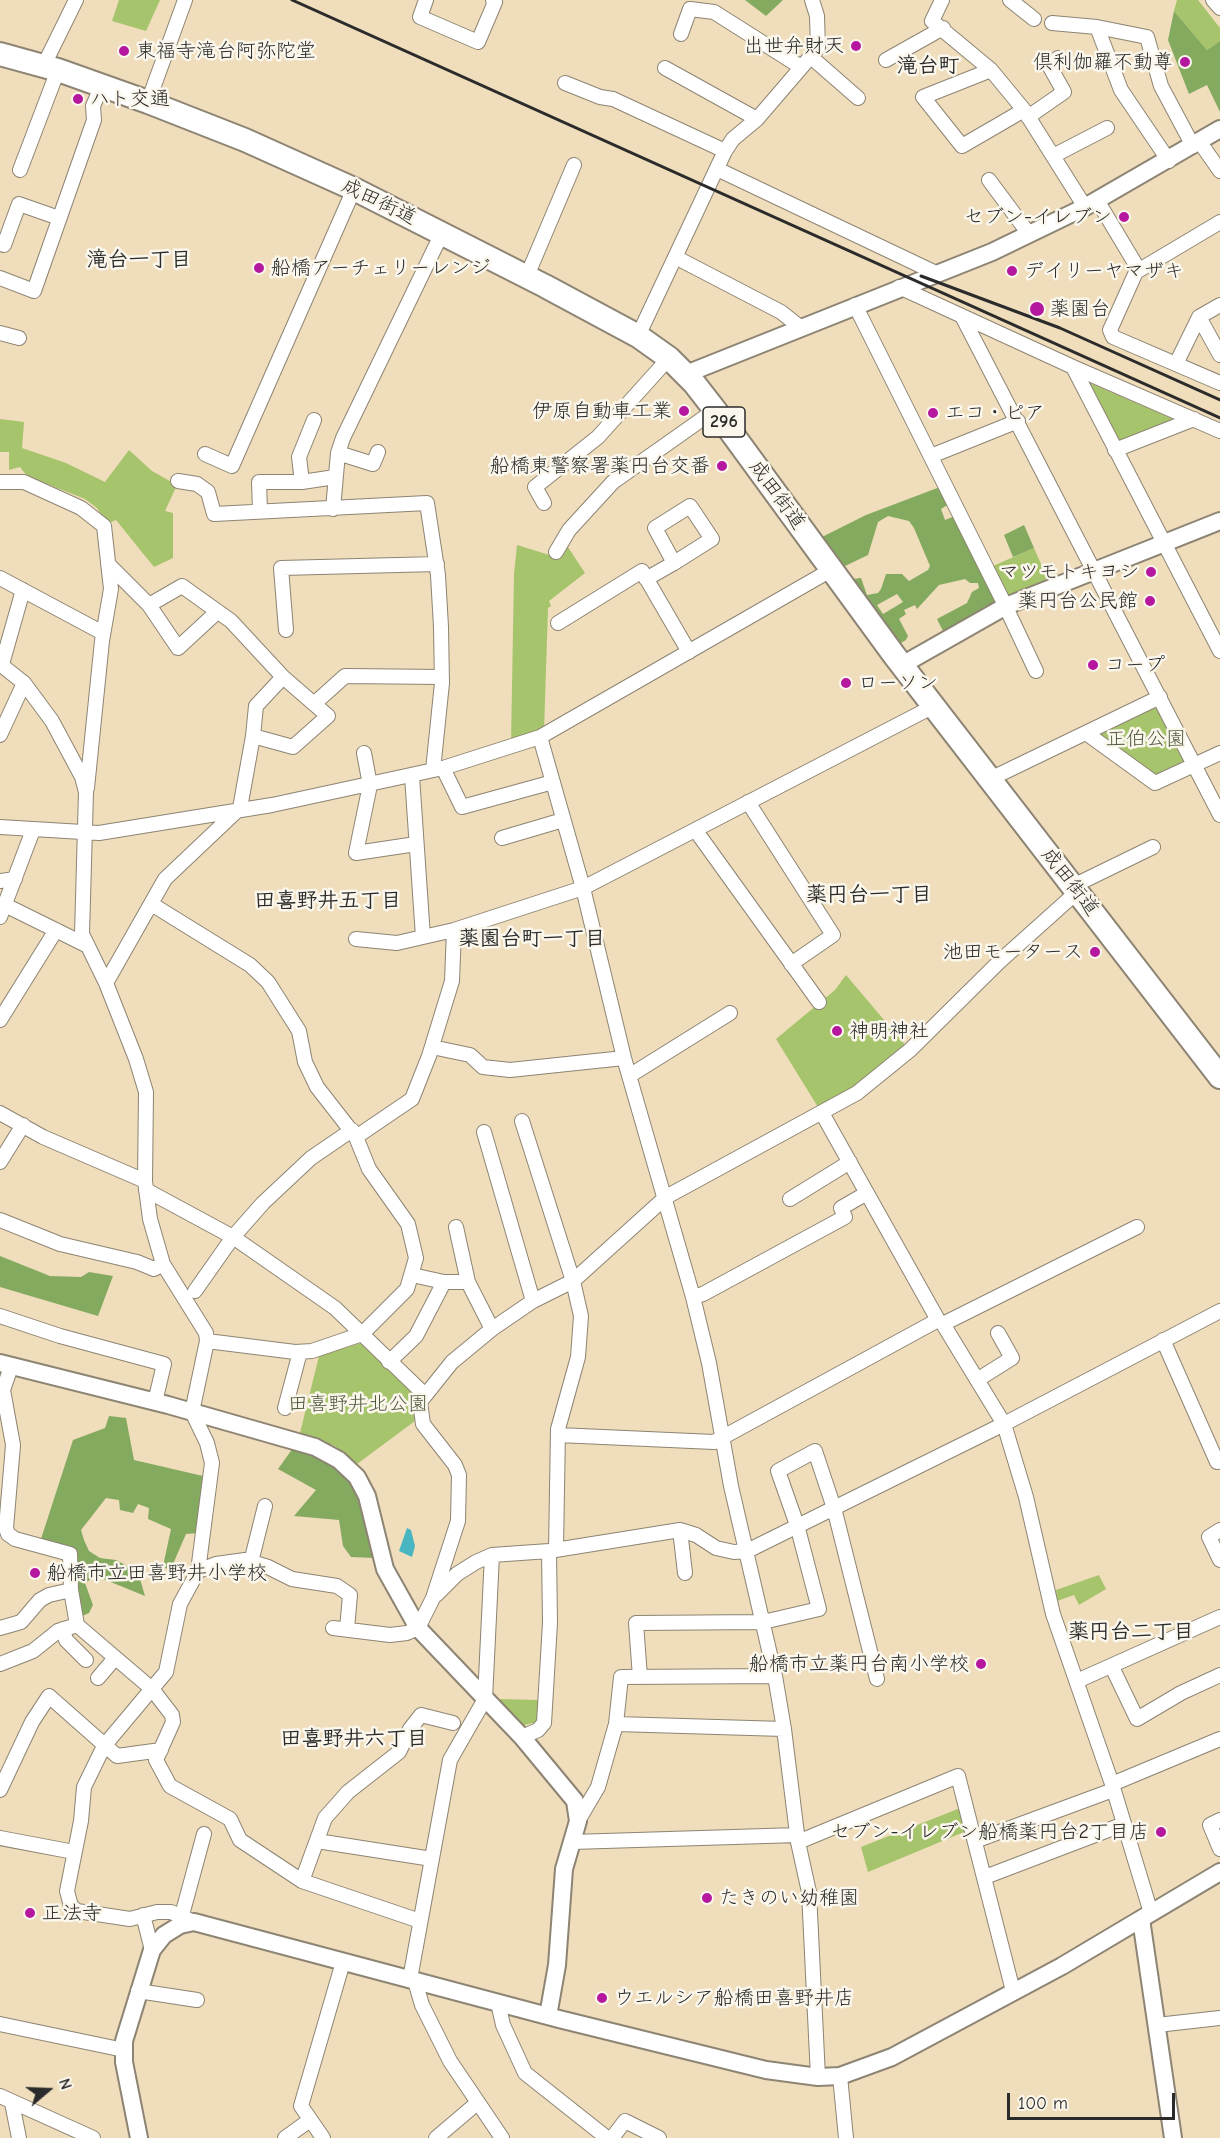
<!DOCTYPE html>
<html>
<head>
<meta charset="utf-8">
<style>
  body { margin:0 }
  #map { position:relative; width:1220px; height:2138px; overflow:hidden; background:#efddbb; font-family:"Comic Neue",sans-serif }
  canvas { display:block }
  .north { position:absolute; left:18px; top:2060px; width:60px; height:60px; -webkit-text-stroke:4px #fbf7ec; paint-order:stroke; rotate:71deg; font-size:16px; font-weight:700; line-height:24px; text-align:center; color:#2b2b2b }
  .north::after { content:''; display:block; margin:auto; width:21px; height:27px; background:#2b2b2b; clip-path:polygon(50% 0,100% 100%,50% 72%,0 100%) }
  .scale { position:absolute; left:1007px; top:2093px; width:168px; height:27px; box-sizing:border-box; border:3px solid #2b2b2b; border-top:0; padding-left:8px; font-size:18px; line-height:21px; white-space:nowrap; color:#2b2b2b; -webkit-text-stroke:4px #fbf7ec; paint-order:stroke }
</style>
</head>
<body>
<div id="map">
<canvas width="1220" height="2138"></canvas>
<div class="north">N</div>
<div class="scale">100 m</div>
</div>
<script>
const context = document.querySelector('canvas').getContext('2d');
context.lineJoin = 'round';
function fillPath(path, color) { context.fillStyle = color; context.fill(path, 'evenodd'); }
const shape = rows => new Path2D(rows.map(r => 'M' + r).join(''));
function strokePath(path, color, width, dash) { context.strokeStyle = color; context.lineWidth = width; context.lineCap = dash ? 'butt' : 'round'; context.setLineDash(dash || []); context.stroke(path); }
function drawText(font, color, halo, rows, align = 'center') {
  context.font = font + ' "Comic Neue","Klee One",sans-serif'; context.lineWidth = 5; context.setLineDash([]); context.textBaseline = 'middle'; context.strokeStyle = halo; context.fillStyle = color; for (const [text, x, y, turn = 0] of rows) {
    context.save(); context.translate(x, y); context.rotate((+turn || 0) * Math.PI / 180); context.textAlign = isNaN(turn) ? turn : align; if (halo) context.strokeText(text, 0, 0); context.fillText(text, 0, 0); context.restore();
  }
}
const green = shape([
  [119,0,160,0,146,31,112,21],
  [1177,0,1198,0,1220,28,1220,41,1207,50,1174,11],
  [1085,381,1178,421,1120,444],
  [0,419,24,422,22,448,66,463,105,482,129,450,152,471,177,485,165,511,173,513,173,558,154,567,116,520,107,524,97,508,85,499,27,476,20,467,9,470,9,452,0,452],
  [566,544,585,573,549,601,551,606,548,608,544,731,511,743,514,574,517,545,556,557],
  [1034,548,1048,580,1008,596,993,566],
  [1152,708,1158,709,1186,760,1185,765,1155,778,1097,734],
  [846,975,907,1047,855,1091,821,1112,776,1039,835,990],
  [364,1342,418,1398,415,1421,357,1464,335,1446,300,1433,319,1356],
  [1099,1575,1106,1589,1079,1605,1074,1595,1057,1601,1056,1590],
  [499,1699,539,1700,537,1722,521,1726],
  [963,1807,969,1830,868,1872,861,1847]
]);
const forest = shape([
  [745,0,783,0,766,16],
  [1174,11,1207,50,1220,41,1220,112,1207,85,1189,94,1168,40],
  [940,487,949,504,941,509,945,520,955,516,999,601,943,631,937,619,967,603,972,592,979,588,978,583,970,583,965,579,939,585,917,609,915,605,904,610,906,614,899,619,908,636,906,640,899,644,853,579,861,578,867,595,878,593,881,589,886,574,902,574,909,581,928,570,930,566,914,528,909,521,888,516,878,522,868,555,843,567,822,537,866,515],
  [897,594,903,602,883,614,877,605],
  [1024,525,1034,548,1013,557,1004,535],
  [0,1256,50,1276,81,1277,89,1272,113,1276,98,1316,0,1287],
  [109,1416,126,1418,134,1460,203,1476,199,1533,186,1534,170,1571,163,1566,171,1529,148,1519,149,1508,138,1504,133,1513,120,1510,119,1500,106,1498,81,1530,84,1540,89,1551,100,1558,116,1560,138,1572,145,1596,96,1576,85,1583,93,1605,89,1613,80,1617,75,1591,76,1562,40,1542,73,1440,105,1428],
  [293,1448,325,1459,344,1472,360,1498,374,1558,351,1557,343,1546,339,1520,294,1516,316,1490,278,1469]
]);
const water = shape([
  [407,1528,411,1530,415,1546,412,1557,399,1551]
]);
const minor = shape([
  [426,0,420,17,478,42,495,2,493,0],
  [942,0,932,21,991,70,1024,110,1085,207],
  [1010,0,1034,19],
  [1213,0,1220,8],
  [1052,23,1097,27,1147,37,1161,86,1193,146],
  [1097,27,1121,90,1169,161],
  [681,34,690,9,714,12,801,67],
  [811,57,858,98],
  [886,60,943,28],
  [44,65,76,0],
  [665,68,757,119],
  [991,70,923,97,962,146,1024,110],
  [565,83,600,97,613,99,725,151],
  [148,102,185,0],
  [1028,117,1064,92,1050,67,1058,58],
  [1199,141,1220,171],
  [1053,156,1107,128],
  [717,169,936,273],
  [20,170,58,70],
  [989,180,1029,234],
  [1097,200,1139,270],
  [1220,222,1136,272,1110,330,1113,337,1220,383],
  [0,243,4,245,19,204,59,218],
  [677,258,781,312,800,327],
  [527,276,574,165],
  [0,278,34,291,94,120,93,106,102,85],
  [899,287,1073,367,1220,431],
  [855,305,1003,601,1036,671],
  [1199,317,1220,355],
  [963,318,1220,815],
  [0,333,19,338],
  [638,336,725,151,733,139,757,119,818,48,817,16,812,0],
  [1176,364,1199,317,1220,305],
  [1073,367,1220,651],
  [1115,450,1194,419],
  [338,453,373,464,378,452],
  [205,454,232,466,354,189],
  [931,456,1018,421],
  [178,481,197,484,208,492,214,514,427,503,438,575,441,627,442,683,433,770],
  [0,482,24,482,81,508,104,526,111,589,102,641,87,788],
  [302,482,299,457,314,420],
  [544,503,535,487,598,437,669,358],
  [333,509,338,453,343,438,442,233],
  [260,511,259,482,302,482,335,477],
  [556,552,569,530,613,482,715,410],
  [108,564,149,605,178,648,217,612],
  [0,578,103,633],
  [646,579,674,563,712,539,690,506,655,528,674,563],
  [558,623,642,571,689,652],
  [286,630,281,568,437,564],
  [0,664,24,683,52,721,82,777,86,792,82,934,106,983,136,1059,146,1092,145,1181,150,1219,163,1264,206,1333,207,1341,192,1412,207,1443,212,1463,198,1571,180,1604,166,1672,104,1746,84,1787,81,1821,67,1891,71,1906,77,1911,130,1919,157,1912,171,1912,194,1922],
  [2,664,23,590],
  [315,703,345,676,442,677],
  [1086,733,1155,783,1220,753],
  [0,735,24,683],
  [253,736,256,706,283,677],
  [540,737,583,888,624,1058,693,1297,709,1363,731,1486,775,1676,784,1729,798,1842,809,1892,818,2077],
  [364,753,370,785,356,853,416,844],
  [443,768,462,807,553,782],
  [412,776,423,937,454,930,583,888,934,706],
  [990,779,1160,697],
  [748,802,833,935,791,964],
  [0,827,99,833,272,805,443,768,540,737,831,570],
  [696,831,819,1002],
  [502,838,563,820],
  [0,881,15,879],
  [1073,886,1153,847],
  [5,905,88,946],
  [153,905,250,965,268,982,299,1031,305,1062,317,1087,356,1137,369,1169,408,1224,416,1258,407,1289,362,1334,312,1351,295,1352,207,1341],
  [0,917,33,830],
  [356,939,397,943,423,937],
  [106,983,165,879,240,808,253,736,293,747,328,716,283,677,231,621,182,586,149,605],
  [0,1020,56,930],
  [432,1047,470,1055,483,1067,510,1070,624,1058],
  [629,1076,730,1013],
  [0,1113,43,1137,145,1181],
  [822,1113,938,1320,943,1324,1004,1424,1026,1497,1053,1614,1112,1784,1151,1913],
  [522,1121,573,1281,581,1316,578,1357,558,1429,556,1550],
  [484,1132,533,1301],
  [356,1137,412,1099,429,1056,452,981,454,930],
  [0,1162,23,1125],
  [146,1190,233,1237,335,1308,424,1394],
  [790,1199,850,1162],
  [0,1220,60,1244,137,1262,154,1269,163,1264],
  [456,1227,468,1282],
  [412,1275,444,1282,468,1282,492,1329],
  [195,1291,233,1237,263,1203,311,1158,352,1130],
  [693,1297,703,1294,845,1217,841,1208,867,1193],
  [0,1316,60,1336,164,1364,155,1402],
  [943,1324,1137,1227],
  [1163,1340,1217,1462,1220,1460],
  [389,1362,416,1336,444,1282],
  [11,1367,3,1390,13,1445,6,1528,8,1534,15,1539,70,1554,71,1590,77,1625],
  [977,1380,1012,1358,998,1333],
  [285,1408,300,1352],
  [558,1435,714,1442,938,1320],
  [680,1530,685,1573],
  [1220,1530,1209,1537,1220,1560],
  [251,1562,265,1506],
  [198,1571,216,1564,245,1560,268,1567,292,1579,337,1586,350,1595,347,1629],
  [436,1595,457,1574,476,1562,492,1555,549,1551,680,1530,696,1535,716,1548,734,1552,747,1551,1004,1424,1220,1311],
  [0,1628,21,1622,40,1600,49,1595,71,1590],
  [333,1628,390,1635,407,1633,418,1628,433,1598,458,1521,459,1475,455,1465,423,1424,420,1402,452,1362,492,1329,533,1301,573,1281,666,1197,857,1093,910,1050,1000,961,1077,892],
  [63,1629,66,1640,86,1660],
  [0,1664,33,1651,58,1631,77,1625,152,1689,172,1715,173,1722,156,1760,170,1786,230,1819,240,1840,302,1881,420,1921],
  [1112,1667,1137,1719,1181,1693,1220,1675],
  [640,1677,636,1623,763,1622,819,1609,797,1525,778,1471,815,1451,834,1508,877,1679],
  [98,1678,115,1658],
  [1077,1681,1220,1617],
  [616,1724,784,1729],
  [522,1737,538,1730,544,1723,550,1623,549,1551],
  [1112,1784,1220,1739],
  [0,1790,32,1722,49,1696,117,1756,161,1750],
  [1220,1820,1210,1825,1220,1849],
  [578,1821,598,1787,616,1724,621,1677,775,1676],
  [0,1838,74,1852],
  [317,1841,432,1859],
  [975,1841,1113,1790],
  [572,1842,798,1835],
  [798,1842,958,1776,1013,1991],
  [985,1877,1124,1824],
  [302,1881,325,1818,348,1792,399,1752,410,1729,421,1715,453,1723],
  [143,1915,152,1950],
  [182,1915,204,1834],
  [410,1979,450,1760,485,1699,492,1555],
  [415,1981,422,2005,450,2061,502,2138],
  [138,1991,197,2000],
  [498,2003,503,2025,525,2073,607,2138],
  [0,2024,124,2050],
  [1157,2025,1220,2018],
  [840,2076,846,2138],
  [0,2096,93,2138],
  [12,2103,19,2138],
  [285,2138,310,2120],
  [323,2138,301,2106,343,1962],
  [436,2138,476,2104],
  [612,2138,625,2121,659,2138]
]);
const tertiary = shape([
  [686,374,992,252,1085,207,1220,129],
  [902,665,1006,606,1220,521],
  [0,1363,168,1405,315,1447,339,1460,357,1477,367,1496,385,1569,418,1628,522,1737,575,1801,578,1821,564,1869,557,1965,548,2016],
  [1141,1919,1173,2138],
  [139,2138,124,2062,124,2041,152,1950,164,1935,180,1925,194,1922,559,2019,766,2070,818,2077,840,2076,892,2057,1062,1966,1220,1872]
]);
const trunk = shape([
  [0,54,58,70,148,102,245,140,354,189,545,286,638,336,669,358,694,383,715,410,894,655,1220,1077]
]);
const rail = shape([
  [292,0,1220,418],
  [921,276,1060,328,1220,400]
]);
const markers = [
  [856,46,6,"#b5179e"],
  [124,51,6,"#b5179e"],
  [1185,62,6,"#b5179e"],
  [78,99,6,"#b5179e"],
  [1124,217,6,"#b5179e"],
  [259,268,6,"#b5179e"],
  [1012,271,6,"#b5179e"],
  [1037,309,8,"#b5179e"],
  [684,411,6,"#b5179e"],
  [933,413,6,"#b5179e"],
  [722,466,6,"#b5179e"],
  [1151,572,6,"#b5179e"],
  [1150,601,6,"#b5179e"],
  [1093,665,6,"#b5179e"],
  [846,683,6,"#b5179e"],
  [1095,952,6,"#b5179e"],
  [837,1031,6,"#b5179e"],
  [35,1573,6,"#b5179e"],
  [981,1664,6,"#b5179e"],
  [1161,1832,6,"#b5179e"],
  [707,1898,6,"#b5179e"],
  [30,1913,6,"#b5179e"],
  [602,1998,6,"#b5179e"]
];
const shields = [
  [724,422,42]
];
const shieldNames = [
  ["296",724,422]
];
const poiNames = [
  ["出世弁財天",844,46,"right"],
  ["東福寺滝台阿弥陀堂",136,51],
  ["倶利伽羅不動尊",1173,62,"right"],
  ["ハト交通",90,99],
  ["セブン-イレブン",1112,217,"right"],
  ["船橋アーチェリーレンジ",271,268],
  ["デイリーヤマザキ",1024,271],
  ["薬園台",1050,309],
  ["伊原自動車工業",672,411,"right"],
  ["エコ・ピア",945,413],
  ["船橋東警察署薬円台交番",710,466,"right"],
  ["マツモトキヨシ",1139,572,"right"],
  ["薬円台公民館",1138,601,"right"],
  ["コープ",1105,665],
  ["ローソン",858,683],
  ["池田モータース",1083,952,"right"],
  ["神明神社",849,1031],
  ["船橋市立田喜野井小学校",47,1573],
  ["船橋市立薬円台南小学校",969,1664,"right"],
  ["セブン-イレブン船橋薬円台2丁目店",1149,1832,"right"],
  ["たきのい幼稚園",719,1898],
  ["正法寺",42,1913],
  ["ウエルシア船橋田喜野井店",614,1998]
];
const streetNames = [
  ["成田街道",379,202,26],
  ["成田街道",777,495,54],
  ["成田街道",1070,882,52]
];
const parkNames = [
  ["正伯公園",1146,739],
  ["田喜野井北公園",358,1404]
];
const neighbourhoodNames = [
  ["滝台町",928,66],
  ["滝台一丁目",139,260],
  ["薬円台一丁目",869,895],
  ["田喜野井五丁目",328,901],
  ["薬園台町一丁目",532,939],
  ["薬円台二丁目",1131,1632],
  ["田喜野井六丁目",354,1739]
];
fillPath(green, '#a6c46b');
fillPath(forest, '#84aa5f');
fillPath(water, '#48b6c1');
strokePath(minor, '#8d8473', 16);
strokePath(tertiary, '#8d8473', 20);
strokePath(trunk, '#8d8473', 26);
strokePath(minor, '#fff', 14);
strokePath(tertiary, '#fff', 16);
strokePath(trunk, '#fff', 22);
strokePath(rail, '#2b2b2b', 3);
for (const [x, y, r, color] of markers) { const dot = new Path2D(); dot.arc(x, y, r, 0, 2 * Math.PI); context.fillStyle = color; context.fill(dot); strokePath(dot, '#fbf7ec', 2); }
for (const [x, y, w] of shields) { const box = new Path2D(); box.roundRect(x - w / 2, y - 15, w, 30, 4.5); context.fillStyle = '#fbf7ec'; context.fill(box); strokePath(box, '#2b2b2b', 1.5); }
drawText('bold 18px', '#2b2b2b', null, shieldNames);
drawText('20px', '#2b2b2b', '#fbf7ec', poiNames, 'left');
drawText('20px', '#2b2b2b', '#fbf7ec', streetNames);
drawText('20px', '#50593e', '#fbf7ec', parkNames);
drawText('bold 21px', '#2b2b2b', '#fbf7ec', neighbourhoodNames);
</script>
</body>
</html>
